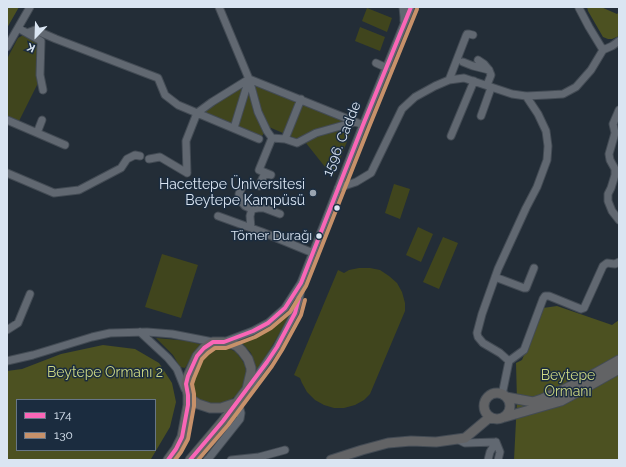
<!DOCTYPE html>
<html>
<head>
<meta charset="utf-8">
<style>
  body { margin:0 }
  #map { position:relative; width:626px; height:467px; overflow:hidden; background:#232d37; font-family:Raleway,sans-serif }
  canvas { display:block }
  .frame { position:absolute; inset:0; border:8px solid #dae5f2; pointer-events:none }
  .legend { position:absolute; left:16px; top:399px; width:140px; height:52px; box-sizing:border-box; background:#1b2c3f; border:1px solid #677687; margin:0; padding:5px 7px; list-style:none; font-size:12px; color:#dae5f2 }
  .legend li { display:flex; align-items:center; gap:8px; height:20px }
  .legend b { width:20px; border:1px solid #677687 }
  .north { position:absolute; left:16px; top:16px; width:40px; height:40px; -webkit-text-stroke:3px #1b2c3f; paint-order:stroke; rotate:203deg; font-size:11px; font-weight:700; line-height:16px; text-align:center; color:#dae5f2 }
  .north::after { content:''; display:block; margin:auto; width:14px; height:18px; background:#dae5f2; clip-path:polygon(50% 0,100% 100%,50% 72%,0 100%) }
</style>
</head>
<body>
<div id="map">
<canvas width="626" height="467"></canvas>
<div class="frame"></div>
<ul class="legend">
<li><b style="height:5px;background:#fa66b7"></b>174</li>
<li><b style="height:5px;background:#c7916a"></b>130</li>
</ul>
<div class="north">K</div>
</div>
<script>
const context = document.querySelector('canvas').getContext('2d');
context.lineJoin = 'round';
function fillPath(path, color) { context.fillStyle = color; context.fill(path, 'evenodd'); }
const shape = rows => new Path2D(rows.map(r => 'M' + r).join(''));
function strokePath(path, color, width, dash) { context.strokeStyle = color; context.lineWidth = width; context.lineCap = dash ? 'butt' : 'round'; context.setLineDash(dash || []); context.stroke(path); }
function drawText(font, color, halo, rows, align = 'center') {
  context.font = font + ' Raleway,sans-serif'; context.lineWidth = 3; context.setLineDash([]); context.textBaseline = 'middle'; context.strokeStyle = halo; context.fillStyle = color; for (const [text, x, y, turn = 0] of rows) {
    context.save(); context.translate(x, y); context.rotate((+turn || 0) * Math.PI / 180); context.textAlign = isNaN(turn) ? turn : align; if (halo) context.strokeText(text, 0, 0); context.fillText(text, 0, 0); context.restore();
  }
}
const green = shape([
  [367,8,392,18,387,32,362,21],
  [360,27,385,37,380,51,355,41],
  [25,34,36,41,39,51,40,79,19,121,7,116,7,59,18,38],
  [254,83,344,120,348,124,352,129,333,177,306,143,269,127,262,136,202,112,245,84],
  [394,184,410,189,400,219,385,213],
  [418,227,433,234,421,262,406,255],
  [443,237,458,243,439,289,423,282],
  [162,254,198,265,181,318,145,307],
  [359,268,370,268,380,270,389,276,397,283,402,292,405,303,405,311,370,394,364,400,355,405,344,408,334,408,324,405,315,400,307,392,302,383,300,378,294,375,338,270,344,273,349,270],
  [293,299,295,300,284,326,257,371,251,353,242,343,241,340,262,332,275,323,286,313],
  [156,338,189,341,202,345,196,350,185,368,180,367,173,355],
  [216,346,230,349,236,352,242,360,245,365,246,372,246,378,244,384,237,395,226,403,212,405,204,403,193,395,191,390,191,379,197,363,203,356,210,348]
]);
const forest = shape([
  [7,7,19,7,7,28],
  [587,7,601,7,617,14,619,12,619,36,612,39,608,39,603,37,588,11],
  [557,306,612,325,619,320,619,460,514,460,517,401,516,363,522,360,543,308],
  [103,345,135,349,159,363,172,383,176,402,170,427,151,459,150,460,7,460,7,371,22,369,61,354],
  [17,400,155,400,155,450,17,450]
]);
const minor = shape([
  [219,7,249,79,258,112,267,131,272,138],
  [403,7,404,17,404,21],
  [579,8,589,27,603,50],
  [18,28,41,41,40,75,43,90],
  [27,33,35,30,56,39,158,78,165,95,178,105,259,139],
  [7,47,30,7],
  [478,60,484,64,489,70,491,75,487,85],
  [463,62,473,66,489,70],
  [376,63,387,68],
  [249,79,363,125],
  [449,80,466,36,467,34,469,34,473,35],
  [619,110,613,124,615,133,609,154,610,160,615,169,615,175,611,188,608,194,608,201,612,211,619,220],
  [481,116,491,88],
  [7,120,65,145],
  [234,128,249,79],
  [37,133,42,120],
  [451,136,474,81],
  [272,138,285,139,297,143,316,133,355,122],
  [285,139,301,99],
  [149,159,160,157,187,173],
  [7,173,54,193,79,190,121,168,127,159,135,155,140,156],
  [187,173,186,141,197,113,212,102,249,79],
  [271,175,259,170,272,138],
  [259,186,265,173],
  [242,187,239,194,240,200,245,206,252,209,250,216,251,228],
  [338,188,356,182,371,173,402,109,415,97,435,86,449,80,464,78,512,94,526,96,547,95,563,94,576,87,591,70,603,50,612,46,619,41],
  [252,209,258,208,264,208,280,214],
  [218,216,262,232,313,253],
  [495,277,524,288,526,288,534,268],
  [7,330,18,323,30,294],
  [140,332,168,358,177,369,185,389],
  [224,342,253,331,268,323,285,308,301,283,363,125,411,7],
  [7,361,33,355,92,337,110,333,147,332,172,334,213,342],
  [509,361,500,353,483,343,478,337,477,333,482,314,498,269,526,208,537,187,547,160,548,146,546,131,538,114,526,96],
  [249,388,277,347,295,313,299,300,301,288,301,284],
  [502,395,509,361,524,350,543,299,545,296,549,296,581,309,584,308,603,266,607,263,615,264,619,262],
  [457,439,465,443,496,442],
  [207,460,209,458,240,419,241,413,238,402],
  [231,460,259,457,285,450],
  [488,460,490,452,496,442,500,452,498,460]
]);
const major = shape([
  '484 406a13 13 0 1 1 26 0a13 13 0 1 1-26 0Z',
  [188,395,192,400,198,404,210,408,221,408,236,403],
  [506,397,533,402,542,399,565,389,596,373,619,360],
  [505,417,561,401,596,382,619,369],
  [168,460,176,449,182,437,188,405,188,395,186,384,188,376,197,356,204,348,213,342,224,342,232,344,237,346,242,351,248,359,251,368,251,372,247,389,223,421,190,460],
  [331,460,362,450,388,443,411,441,436,442,465,438,490,417]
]);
const bus1 = shape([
  [168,460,176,449,182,437,188,405,188,395,186,384,188,376,197,356,204,348,213,342,224,342,253,331,268,323,285,308,301,283,363,125,411,7],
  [190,460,223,421,267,362,277,347,295,313,299,298]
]);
const bus2 = shape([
  [175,460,181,452,188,439,194,406,194,394,192,384,194,378,202,359,208,353,215,348,226,348,255,337,271,328,290,312,306,286,369,127,417,9],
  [198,460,228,425,272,366,282,350,301,315,305,300]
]);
const markers = [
  [313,193,4,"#9aa5b1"],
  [337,208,3.5,"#dae5f2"],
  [319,236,3.5,"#dae5f2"]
];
const busNames = [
  ["Tömer Durağı",312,236]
];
const streetNames = [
  ["1596. Cadde",342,139,-68]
];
const poiNames = [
  ["Hacettepe Üniversitesi",305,185],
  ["Beytepe Kampüsü",305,201]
];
const parkNames = [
  ["Beytepe Ormanı 2",105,373],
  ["Beytepe",568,376],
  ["Ormanı",568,392]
];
fillPath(green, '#40451d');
fillPath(forest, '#4c5121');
strokePath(minor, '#434b54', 9);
strokePath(major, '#434b54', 11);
strokePath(minor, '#616871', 7);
strokePath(major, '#626365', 9);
strokePath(bus1, '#fa66b7', 4);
strokePath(bus2, '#c7916a', 4);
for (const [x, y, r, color] of markers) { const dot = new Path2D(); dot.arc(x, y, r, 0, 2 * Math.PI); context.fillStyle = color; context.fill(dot); strokePath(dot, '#1b2c3f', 1.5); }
drawText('13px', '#dae5f2', '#1b2c3f', busNames, 'right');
drawText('14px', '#dae5f2', '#1b2c3f', streetNames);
drawText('14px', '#dae5f2', '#1b2c3f', poiNames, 'right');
drawText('14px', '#cdd883', '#1b2c3f', parkNames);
</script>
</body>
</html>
